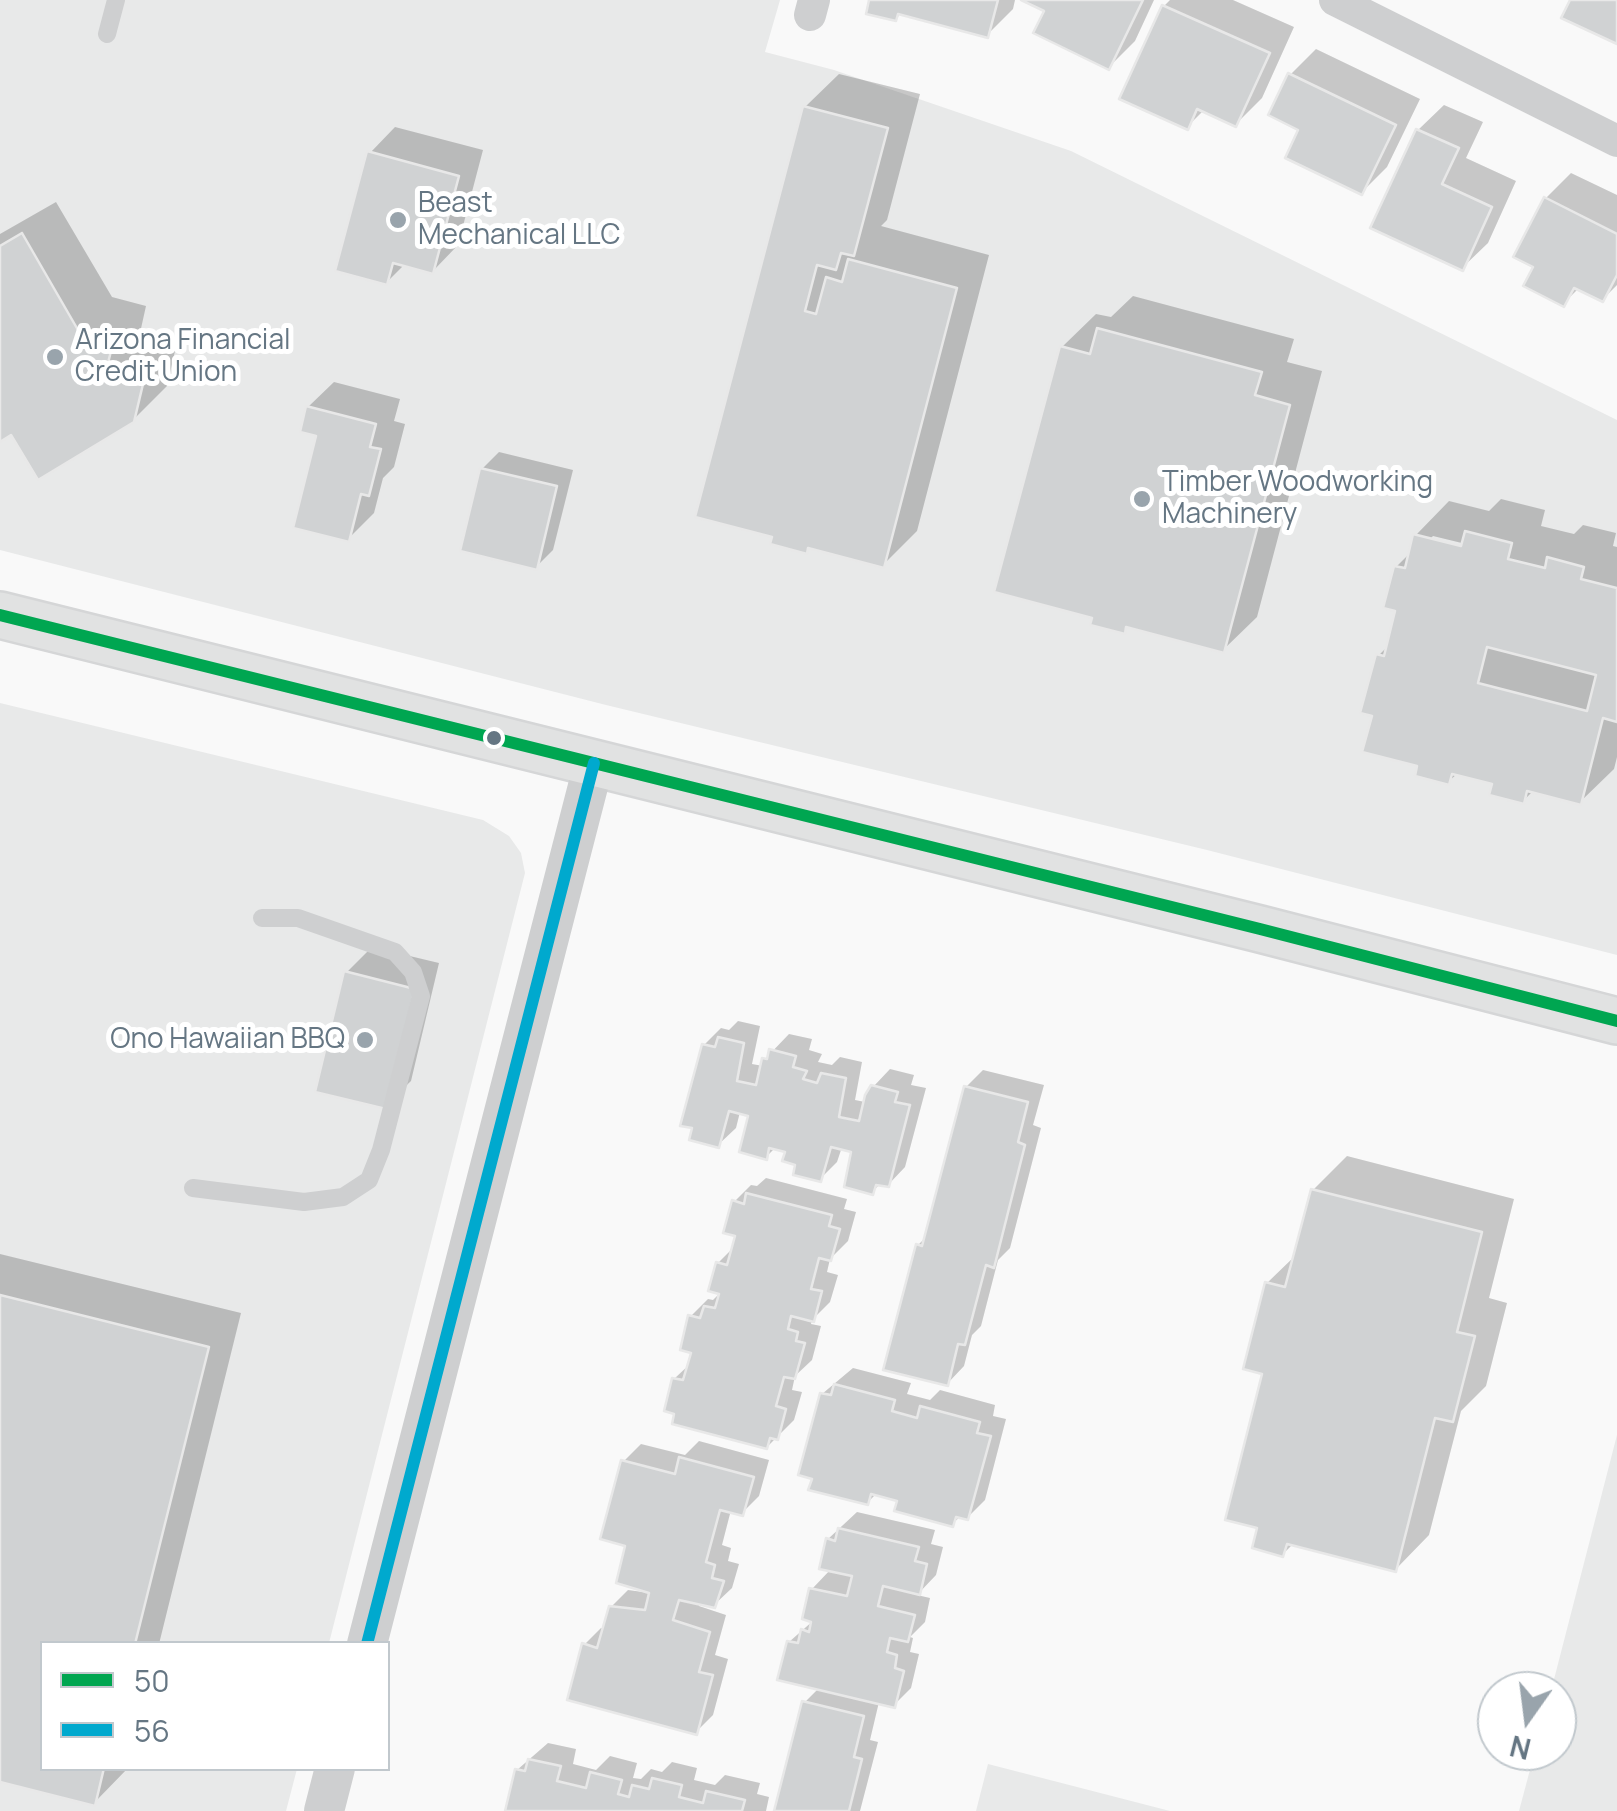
<!DOCTYPE html>
<html>
<head>
<meta charset="utf-8">
<style>
  body { margin:0 }
  #map { position:relative; width:1617px; height:1811px; overflow:hidden; background:#f9f9f9; font-family:Manrope,sans-serif }
  canvas { display:block }
  .legend { position:absolute; left:40px; top:1641px; width:350px; height:130px; box-sizing:border-box; background:#fff; border:2px solid #c1c8cd; margin:0; padding:12px 18px; list-style:none; font-size:30px; color:#657683 }
  .legend li { display:flex; align-items:center; gap:20px; height:50px }
  .legend b { width:50px; border:2px solid #c1c8cd }
  .north { position:absolute; left:1477px; top:1671px; width:100px; height:100px; box-sizing:border-box; background:#fff; border:2px solid #c1c8cd; border-radius:50%; rotate:194deg; font-size:28px; font-weight:700; line-height:40px; text-align:center; color:#657683 }
  .north::after { content:''; display:block; margin:auto; width:35px; height:45px; background:#99a4ac; clip-path:polygon(50% 0,100% 100%,50% 72%,0 100%) }
</style>
</head>
<body>
<div id="map">
<canvas width="1617" height="1811"></canvas>
<ul class="legend">
<li><b style="height:12px;background:#00a651"></b>50</li>
<li><b style="height:12px;background:#00a9ce"></b>56</li>
</ul>
<div class="north">N</div>
</div>
<script>
const context = document.querySelector('canvas').getContext('2d');
context.lineJoin = 'round';
function fillPath(path, color) { context.fillStyle = color; context.fill(path, 'evenodd'); }
const shape = rows => new Path2D(rows.map(r => 'M' + r).join(''));
function strokePath(path, color, width, dash) { context.strokeStyle = color; context.lineWidth = width; context.lineCap = dash ? 'butt' : 'round'; context.setLineDash(dash || []); context.stroke(path); }
function drawText(font, color, halo, rows, align = 'center') {
  context.font = font + ' Manrope,sans-serif'; context.lineWidth = 10; context.setLineDash([]); context.textBaseline = 'middle'; context.strokeStyle = halo; context.fillStyle = color; for (const [text, x, y, turn = 0] of rows) {
    context.save(); context.translate(x, y); context.rotate((+turn || 0) * Math.PI / 180); context.textAlign = isNaN(turn) ? turn : align; if (halo) context.strokeText(text, 0, 0); context.fillText(text, 0, 0); context.restore();
  }
}
const built = shape([
  [0,0,780,0,765,52,834,70,1071,151,1617,420,1617,955,1207,850,606,705,0,550],
  [0,703,483,820,509,836,521,853,525,873,329,1643,42,1644,42,1768,297,1769,286,1811,0,1811],
  [1617,1435,1617,1811,1519,1811,1535,1751,1557,1751,1557,1691,1551,1691],
  [988,1764,1170,1811,976,1811]
]);
const shadow = shape([
  [872,0,1015,0,1013,9,987,35,902,12,896,19],
  [1027,0,1154,0,1135,41,1109,67,1047,10],
  [1170,0,1233,0,1294,27,1262,98,1236,124,1204,110,1187,127,1164,6],
  [1316,49,1420,99,1387,167,1362,192,1302,129,1290,75],
  [839,74,920,94,887,220,881,226,989,255,917,531,883,565,812,546,806,551,773,543,805,107],
  [1444,105,1483,122,1466,158,1516,181,1488,243,1462,268,1418,130],
  [395,127,483,150,458,245,433,271,405,264,387,282,370,153],
  [1571,173,1617,195,1617,285,1603,299,1579,288,1563,304,1536,266,1546,198],
  [56,202,112,297,146,306,138,342,175,351,167,386,132,421,12,432,0,439,0,234],
  [1133,296,1294,339,1287,362,1322,371,1257,617,1223,650,1130,625,1124,631,1095,616,1062,347,1096,314,1111,317],
  [334,382,400,399,394,421,405,424,394,467,383,478,374,513,348,539,320,434,308,407],
  [499,452,573,470,553,550,536,567,482,469],
  [1501,499,1545,510,1541,526,1574,534,1583,525,1616,533,1613,546,1617,547,1617,757,1614,769,1580,802,1534,790,1523,801,1495,782,1458,773,1448,782,1420,765,1375,714,1378,656,1390,644,1398,609,1396,567,1411,552,1416,535,1449,501,1489,511],
  [1433,536,1474,546,1473,551,1429,540],
  [372,947,439,963,411,1081,385,1106,346,973],
  [738,1021,760,1026,752,1064,763,1066,765,1059,789,1034,812,1039,809,1050,822,1054,818,1062,832,1065,840,1057,862,1062,855,1100,865,1102,873,1087,890,1069,914,1075,911,1085,926,1088,905,1167,888,1185,881,1183,872,1192,854,1150,842,1147,837,1162,820,1179,798,1163,788,1150,776,1147,766,1157,751,1114,740,1112,736,1128,718,1145,704,1045,721,1028,729,1030],
  [983,1070,1044,1085,1033,1125,1041,1128,1010,1248,998,1260,981,1326,972,1335,964,1366,947,1384,918,1245,927,1236,966,1087],
  [1347,1156,1514,1199,1489,1298,1507,1303,1486,1386,1461,1411,1429,1535,1396,1569,1294,1543,1283,1554,1260,1527,1267,1283,1297,1254,1313,1190],
  [766,1178,847,1199,844,1209,856,1212,848,1241,830,1259,827,1272,838,1275,830,1302,812,1320,811,1324,821,1326,812,1360,795,1376,792,1390,802,1392,794,1420,767,1447,674,1379,691,1363,694,1351,691,1316,708,1299,713,1300,721,1292,718,1263,734,1247,738,1234,734,1202,751,1185,757,1186],
  [0,1254,241,1313,159,1644,42,1644,42,1768,128,1768,94,1803,0,1780],
  [853,1368,911,1383,907,1394,930,1400,940,1390,995,1405,993,1416,1006,1419,985,1500,968,1517,961,1516,952,1524,900,1499,877,1493,868,1502,822,1394],
  [699,1441,769,1460,759,1496,742,1513,731,1510,722,1545,731,1548,728,1561,739,1564,732,1588,714,1605,700,1602,699,1606,726,1615,715,1655,728,1659,713,1715,696,1732,584,1645,601,1628,605,1629,611,1607,628,1590,643,1592,644,1589,628,1544,624,1461,641,1444,685,1455],
  [857,1512,935,1530,931,1544,943,1547,936,1575,917,1595,930,1598,925,1622,910,1637,913,1638,910,1652,919,1654,911,1688,894,1705,879,1702,870,1740,878,1742,860,1811,777,1811,805,1702,819,1688,789,1642,814,1620,812,1589,831,1569,828,1539],
  [548,1743,576,1749,573,1764,596,1770,610,1756,637,1763,633,1778,641,1779,651,1769,662,1772,672,1762,697,1768,694,1780,715,1785,725,1775,760,1783,757,1794,769,1797,766,1811,507,1811,517,1770]
]);
const building = shape([
  [869,0,998,0,988,38,898,14,896,21,866,14,869,0],
  [1021,0,1143,0,1109,70,1033,33,1044,11,1021,0],
  [1570,0,1617,0,1617,44,1561,18,1570,0],
  [1162,5,1270,53,1236,127,1197,109,1188,130,1119,99,1162,5],
  [1288,73,1396,125,1362,195,1285,158,1298,130,1268,115,1288,73],
  [803,106,888,128,854,256,841,253,836,270,817,265,805,311,816,314,826,277,842,282,848,259,957,288,884,568,808,548,807,554,770,544,772,537,695,517,803,106],
  [1416,129,1459,148,1442,184,1492,207,1463,271,1370,228,1416,129],
  [367,151,459,176,433,274,393,263,387,285,335,271,367,151],
  [1544,197,1617,234,1617,275,1603,302,1574,288,1564,307,1523,286,1533,267,1513,257,1544,197],
  [22,233,78,330,114,339,105,375,143,384,134,422,38,480,11,435,0,442,0,246,22,233],
  [1097,328,1262,372,1255,395,1290,405,1224,653,1126,627,1125,634,1090,625,1092,618,994,592,1060,346,1090,354,1097,328],
  [306,406,376,424,370,447,381,449,369,496,361,494,349,542,293,528,316,436,300,432,306,406],
  [480,468,557,486,537,570,460,551,480,468],
  [1465,531,1512,543,1508,559,1545,568,1547,557,1584,567,1581,579,1617,588,1617,722,1603,718,1581,805,1527,791,1524,804,1489,795,1492,784,1452,774,1449,785,1415,776,1417,766,1362,752,1372,716,1360,713,1376,654,1384,656,1395,611,1383,608,1394,566,1405,568,1413,534,1461,546,1465,531],
  [1487,647,1596,675,1587,711,1478,683,1487,647],
  [344,971,415,989,386,1109,315,1092,344,971],
  [718,1037,744,1043,737,1081,756,1085,762,1058,767,1059,769,1049,796,1056,793,1067,807,1071,803,1079,817,1083,821,1073,846,1078,839,1117,859,1121,865,1095,871,1085,898,1092,895,1102,910,1105,889,1187,876,1185,873,1195,844,1187,851,1152,831,1147,821,1182,793,1175,795,1165,782,1161,785,1152,769,1148,767,1160,739,1152,748,1116,729,1111,719,1148,689,1140,692,1128,680,1126,702,1044,715,1047,718,1037],
  [964,1086,1028,1102,1018,1142,1025,1145,994,1268,986,1265,965,1345,958,1344,948,1386,883,1370,916,1244,922,1246,964,1086],
  [1311,1189,1482,1232,1457,1332,1475,1336,1453,1422,1435,1418,1396,1572,1287,1544,1283,1557,1252,1548,1257,1528,1225,1520,1262,1374,1243,1369,1265,1282,1285,1287,1311,1189],
  [746,1193,832,1215,829,1226,840,1229,831,1261,819,1258,811,1289,822,1291,814,1322,791,1316,788,1329,798,1332,796,1341,805,1343,795,1379,784,1377,776,1406,786,1409,778,1440,770,1438,767,1449,672,1424,674,1414,664,1411,672,1378,683,1380,691,1353,680,1350,688,1315,700,1318,704,1306,715,1308,719,1294,708,1291,716,1262,727,1265,735,1236,723,1233,732,1200,744,1204,746,1193],
  [0,1295,209,1347,135,1644,42,1644,42,1768,104,1768,95,1806,0,1782,0,1295],
  [834,1384,895,1400,892,1411,917,1418,920,1406,980,1422,977,1433,991,1436,968,1520,956,1517,953,1527,894,1511,897,1501,871,1494,868,1505,808,1490,812,1479,798,1475,820,1393,831,1395,834,1384],
  [679,1457,754,1477,743,1516,720,1510,706,1562,715,1565,712,1578,724,1581,715,1608,679,1600,673,1620,710,1632,699,1672,713,1675,697,1735,567,1700,582,1643,597,1648,609,1606,645,1610,649,1593,616,1583,625,1546,600,1539,621,1460,675,1474,679,1457],
  [838,1528,919,1547,915,1561,927,1564,920,1595,883,1586,878,1606,915,1615,908,1642,890,1638,887,1652,897,1655,895,1668,904,1671,895,1708,777,1680,787,1641,798,1643,801,1629,809,1632,811,1622,802,1619,809,1588,847,1596,852,1576,819,1569,826,1538,835,1541,838,1528],
  [802,1701,864,1716,854,1757,862,1759,849,1811,774,1811,802,1701],
  [528,1759,561,1766,557,1781,586,1788,590,1772,622,1780,618,1794,629,1797,632,1785,649,1789,652,1778,682,1785,679,1797,703,1803,706,1791,745,1800,742,1811,505,1811,515,1769,525,1771,528,1759]
]);
const service = shape([
  [107,34,116,0],
  [193,1188,304,1202,343,1197,369,1180,381,1150,421,996,413,972,395,952,298,918,262,918]
]);
const minor = shape([
  [1335,0,1617,141],
  [810,15,814,0]
]);
const tertiary = shape([
  [367,1644,594,763],
  [324,1811,335,1768]
]);
const secondary = shape([
  [0,615,1260,929,1617,1021]
]);
const bus1 = shape([
  [0,615,1260,929,1617,1021]
]);
const bus2 = shape([
  [367,1644,594,763]
]);
const markers = [
  [398,220,10,"#99a4ac"],
  [55,357,10,"#99a4ac"],
  [1142,499,10,"#99a4ac"],
  [494,738,9,"#657683"],
  [365,1040,10,"#99a4ac"]
];
const poiNames = [
  ["Beast",418,204],
  ["Mechanical LLC",418,236],
  ["Arizona Financial",75,341],
  ["Credit Union",75,373],
  ["Timber Woodworking",1162,483],
  ["Machinery",1162,515],
  ["Ono Hawaiian BBQ",345,1040,"right"]
];
fillPath(built, '#e8e9e9');
fillPath(shadow, '#0003');
fillPath(building, '#d0d2d3');
strokePath(building, '#e8e8e8', 2.5);
strokePath(secondary, '#d5d6d7', 50);
strokePath(service, '#cecfd0', 18);
strokePath(minor, '#cecfd0', 32);
strokePath(tertiary, '#cecfd0', 40);
strokePath(secondary, '#e1e2e2', 45);
strokePath(bus1, '#00a651', 12);
strokePath(bus2, '#00a9ce', 12);
for (const [x, y, r, color] of markers) { const dot = new Path2D(); dot.arc(x, y, r, 0, 2 * Math.PI); context.fillStyle = color; context.fill(dot); strokePath(dot, '#fff', 4); }
drawText('28px', '#657683', '#fff', poiNames, 'left');
</script>
</body>
</html>
